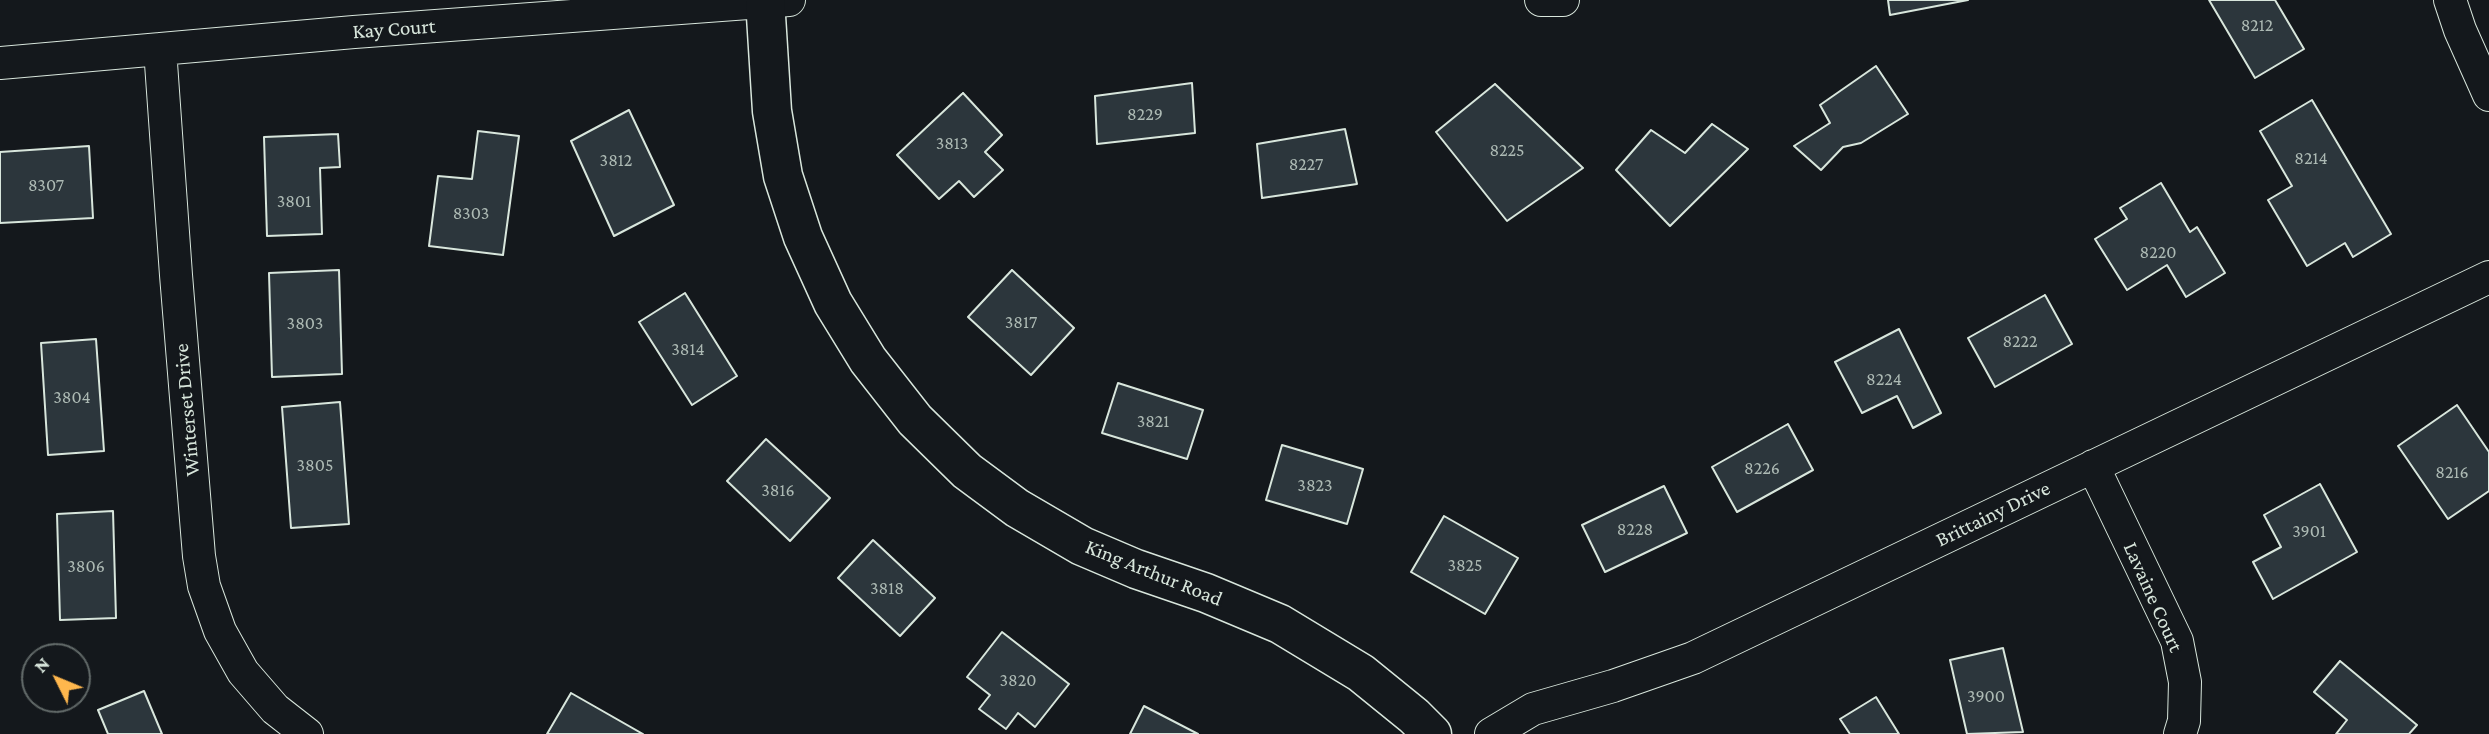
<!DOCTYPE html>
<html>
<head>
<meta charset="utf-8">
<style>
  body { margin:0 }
  #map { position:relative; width:2489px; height:734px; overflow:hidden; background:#14181c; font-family:"Crimson Pro",serif }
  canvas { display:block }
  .north { position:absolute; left:21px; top:643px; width:70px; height:70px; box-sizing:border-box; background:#14181c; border:2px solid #626a69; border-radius:50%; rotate:313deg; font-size:19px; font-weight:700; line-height:28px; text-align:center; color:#d8e6dc }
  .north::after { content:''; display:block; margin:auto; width:24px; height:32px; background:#ffb74d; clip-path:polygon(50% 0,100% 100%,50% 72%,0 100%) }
</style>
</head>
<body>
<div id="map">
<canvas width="2489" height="734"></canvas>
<div class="north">N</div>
</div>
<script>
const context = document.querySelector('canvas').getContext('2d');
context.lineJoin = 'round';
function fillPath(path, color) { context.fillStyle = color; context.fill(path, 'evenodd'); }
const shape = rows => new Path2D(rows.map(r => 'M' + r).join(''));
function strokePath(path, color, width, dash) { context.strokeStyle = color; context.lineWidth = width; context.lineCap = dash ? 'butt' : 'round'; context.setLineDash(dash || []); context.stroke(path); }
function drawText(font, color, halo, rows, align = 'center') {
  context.font = font + ' "Crimson Pro",serif'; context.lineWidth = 5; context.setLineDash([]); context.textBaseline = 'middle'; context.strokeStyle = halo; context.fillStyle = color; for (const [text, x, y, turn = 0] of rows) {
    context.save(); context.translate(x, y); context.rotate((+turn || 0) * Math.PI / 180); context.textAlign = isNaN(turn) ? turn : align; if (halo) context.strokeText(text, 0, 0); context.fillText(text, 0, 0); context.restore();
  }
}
const building = shape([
  [1888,0,1968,0,1890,15,1888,0],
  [2209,0,2275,0,2304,49,2255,78,2209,0],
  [1876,66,1908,114,1861,143,1843,147,1821,170,1794,146,1830,123,1820,105,1876,66],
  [1192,83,1195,133,1097,144,1095,96,1192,83],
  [1495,84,1583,168,1507,221,1436,132,1495,84],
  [963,93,1002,135,985,152,1003,170,974,197,959,181,939,199,897,155,963,93],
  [2312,100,2391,234,2353,257,2345,243,2307,266,2268,200,2292,186,2260,131,2312,100],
  [629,110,674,205,614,236,571,141,629,110],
  [1712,124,1748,149,1670,226,1616,170,1651,130,1685,153,1712,124],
  [1345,129,1357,184,1262,198,1257,144,1345,129],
  [478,131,519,136,503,255,429,246,438,176,472,179,478,131],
  [338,134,340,167,320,168,322,234,267,236,264,137,338,134],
  [89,146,93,218,0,223,0,152,89,146],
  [2161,183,2190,232,2197,227,2225,273,2186,297,2167,265,2127,290,2095,239,2127,219,2120,208,2161,183],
  [339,270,342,374,272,377,269,273,339,270],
  [1012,270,1074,328,1031,375,968,317,1012,270],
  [685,293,737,376,692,405,639,322,685,293],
  [2045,295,2072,344,1995,387,1968,338,2045,295],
  [1899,329,1941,413,1913,428,1897,396,1862,413,1835,362,1899,329],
  [96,339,104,451,48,455,41,343,96,339],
  [1118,383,1203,410,1187,459,1102,433,1118,383],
  [340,402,349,524,291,528,282,407,340,402],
  [2457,405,2489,452,2489,491,2448,519,2398,446,2457,405],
  [1788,424,1813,470,1737,512,1712,467,1788,424],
  [766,439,830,498,790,541,727,481,766,439],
  [1282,445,1363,469,1347,524,1266,500,1282,445],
  [2320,484,2357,552,2273,599,2253,562,2281,547,2264,515,2320,484],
  [1664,486,1687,533,1605,572,1582,525,1664,486],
  [113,511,116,618,60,620,57,514,113,511],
  [1444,516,1518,558,1485,614,1411,572,1444,516],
  [873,540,935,598,900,636,838,578,873,540],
  [1002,632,1069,684,1035,727,1018,713,1006,729,979,709,990,695,967,677,1002,632],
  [2003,648,2023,732,1967,734,1950,660,2003,648],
  [2340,661,2417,725,2409,734,2336,734,2347,720,2314,692,2340,661],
  [144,691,162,734,108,734,98,710,144,691],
  [571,693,643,734,547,734,571,693],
  [1876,697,1899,734,1850,734,1840,719,1876,697],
  [1144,706,1198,734,1130,734,1144,706]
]);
const minor = shape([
  [1541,0,1563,0],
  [2450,0,2460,30,2489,95],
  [160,49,176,275,199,556,204,586,220,631,243,672,275,709,307,734],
  [0,63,354,32,789,0],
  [2093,466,2177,641,2185,682,2184,721,2180,734],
  [1491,734,1533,709,1613,686,1693,658,2489,277]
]);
const tertiary = shape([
  [765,0,772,111,783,176,803,237,833,303,868,360,915,420,967,471,1017,508,1082,546,1136,569,1206,593,1280,624,1361,673,1414,716,1432,734]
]);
const numberNames = [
  ["8212",2257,25],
  ["8229",1145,114],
  ["3813",952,143],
  ["8225",1507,150],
  ["8214",2311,158],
  ["3812",616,160],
  ["8227",1306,164],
  ["8307",46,185],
  ["3801",294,201],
  ["8303",471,213],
  ["8220",2158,252],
  ["3817",1021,322],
  ["3803",305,323],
  ["8222",2020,341],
  ["3814",688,349],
  ["8224",1884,379],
  ["3804",72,397],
  ["3821",1153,421],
  ["3805",315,465],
  ["8226",1762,468],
  ["8216",2452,472],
  ["3823",1315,485],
  ["3816",778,490],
  ["8228",1635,529],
  ["3901",2309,531],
  ["3825",1465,565],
  ["3806",86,566],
  ["3818",887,588],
  ["3820",1018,680],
  ["3900",1986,696]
];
const streetNames = [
  ["Kay Court",394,29,-4],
  ["Winterset Drive",187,410,-95],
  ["Brittainy Drive",1993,514,-26],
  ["King Arthur Road",1154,573,22],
  ["Lavaine Court",2153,597,66]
];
fillPath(building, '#2c363c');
strokePath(building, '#d8e6dc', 2);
strokePath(minor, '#d8e6dc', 34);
strokePath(tertiary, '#d8e6dc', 41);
strokePath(minor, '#14181c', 32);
strokePath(tertiary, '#14181c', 38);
drawText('18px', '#adbab4', null, numberNames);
drawText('21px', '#d8e6dc', '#14181c', streetNames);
</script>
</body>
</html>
